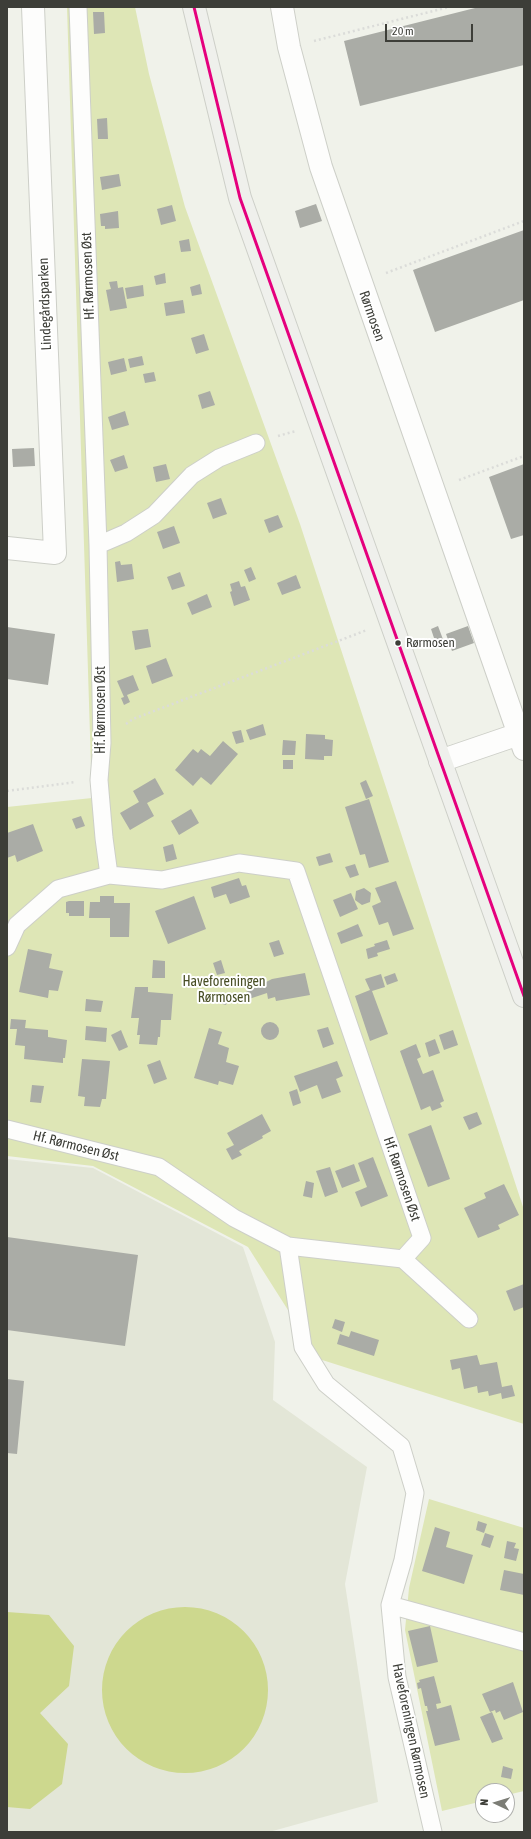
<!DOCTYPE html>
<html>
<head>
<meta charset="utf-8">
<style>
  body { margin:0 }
  #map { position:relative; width:531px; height:1839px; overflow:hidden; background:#f0f2ea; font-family:"Asap Condensed",sans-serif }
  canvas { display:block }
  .frame { position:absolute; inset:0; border:8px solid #3d3e38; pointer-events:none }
  .north { position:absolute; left:475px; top:1783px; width:40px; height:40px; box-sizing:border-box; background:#fff; border:1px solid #b1b2af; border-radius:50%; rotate:274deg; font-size:11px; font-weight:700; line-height:16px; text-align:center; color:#3d3e38 }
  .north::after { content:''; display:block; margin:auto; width:14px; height:18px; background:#7c7d76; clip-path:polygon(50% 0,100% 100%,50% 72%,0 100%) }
  .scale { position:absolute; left:385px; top:24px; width:88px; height:18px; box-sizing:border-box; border:2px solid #3d3e38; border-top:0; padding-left:5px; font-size:12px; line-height:14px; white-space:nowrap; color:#3d3e38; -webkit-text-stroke:3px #fff; paint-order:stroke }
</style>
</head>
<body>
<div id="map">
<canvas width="531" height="1839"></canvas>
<div class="frame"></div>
<div class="north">N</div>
<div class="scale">20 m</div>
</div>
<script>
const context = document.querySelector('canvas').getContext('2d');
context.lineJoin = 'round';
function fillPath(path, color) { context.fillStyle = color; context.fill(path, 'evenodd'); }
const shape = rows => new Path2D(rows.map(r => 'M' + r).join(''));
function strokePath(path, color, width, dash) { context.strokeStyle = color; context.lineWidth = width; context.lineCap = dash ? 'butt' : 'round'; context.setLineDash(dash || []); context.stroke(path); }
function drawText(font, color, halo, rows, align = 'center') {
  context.font = font + ' "Asap Condensed",sans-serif'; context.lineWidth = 4; context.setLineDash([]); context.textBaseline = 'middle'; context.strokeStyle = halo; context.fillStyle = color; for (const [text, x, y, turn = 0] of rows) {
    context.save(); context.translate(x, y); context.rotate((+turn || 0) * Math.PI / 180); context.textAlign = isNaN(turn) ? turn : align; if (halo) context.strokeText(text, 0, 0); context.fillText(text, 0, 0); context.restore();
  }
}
const built = shape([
  [7,1159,93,1168,243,1247,275,1342,273,1400,367,1467,345,1584,378,1802,269,1832,7,1832]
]);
const green = shape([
  [67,7,135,7,149,74,185,207,300,524,524,1210,524,1424,319,1359,248,1247,93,1166,7,1156,7,807,92,798],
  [429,1499,524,1528,524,1791,507,1795,507,1791,483,1791,483,1801,442,1811,405,1630,409,1588]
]);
const water = shape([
  '102 1690a83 83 0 1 1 166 0a83 83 0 1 1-166 0Z',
  [7,1612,49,1615,74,1646,69,1686,40,1713,68,1744,62,1784,30,1809,7,1807]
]);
const building = shape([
  [479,7,524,7,524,65,360,106,344,41],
  [93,12,104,12,105,33,94,34],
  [107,118,108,139,98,139,97,119],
  [119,174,121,186,102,190,100,177],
  [316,204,322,221,300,228,295,211],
  [172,205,176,221,161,225,157,209],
  [118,211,119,228,105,229,105,226,101,226,100,214],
  [524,230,524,300,435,332,413,270],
  [189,239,191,251,181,252,179,241],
  [165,273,166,283,156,285,154,276],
  [117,281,118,288,123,287,127,308,110,311,106,290,111,289,109,282],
  [200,284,202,294,192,296,190,287],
  [143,285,144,296,127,299,125,288],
  [183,300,185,313,166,316,164,303],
  [204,334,209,350,196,354,191,338],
  [142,356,144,365,130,368,128,359],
  [124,358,127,371,111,375,108,362],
  [154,372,156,381,145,383,143,374],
  [210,391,215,405,202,409,198,395],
  [125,411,129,425,112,430,108,417],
  [34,448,35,466,13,467,12,449],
  [124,455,128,468,115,472,110,460],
  [166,464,170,479,156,482,153,467],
  [524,464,524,535,511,539,489,477],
  [221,498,227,514,213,519,207,503],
  [278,515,283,527,269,533,264,520],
  [174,526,180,543,163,549,157,532],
  [120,561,121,565,132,564,134,579,117,582,115,562],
  [251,567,256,579,249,582,244,570],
  [180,572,185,586,172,590,167,577],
  [296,575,301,588,282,595,277,583],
  [239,581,241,587,245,586,250,600,234,606,230,592,232,591,230,584],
  [207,594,212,607,192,615,187,603],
  [438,626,444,642,436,644,431,629],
  [468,626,474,643,452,651,446,634],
  [7,627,55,634,48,685,7,679],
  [148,629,151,647,135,650,132,631],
  [166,658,173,676,152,684,146,666],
  [133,675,139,690,127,695,130,702,124,705,121,698,124,697,117,681],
  [263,724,266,735,250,740,246,730],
  [241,730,244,742,236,744,232,732],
  [306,734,325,735,325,739,333,740,332,756,324,756,324,760,305,759],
  [283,740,296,741,295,755,282,755],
  [223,741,238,754,211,785,201,777,193,786,175,770,193,749,198,753,201,749,210,756],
  [283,760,293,760,293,769,283,769],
  [155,778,164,794,147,803,154,816,130,830,120,813,139,802,133,791],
  [366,780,373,796,366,799,360,783],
  [369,799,389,862,369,868,365,854,360,855,345,807],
  [191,809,199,823,179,835,171,821],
  [81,816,85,826,76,829,72,819],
  [33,824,43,851,17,862,15,855,7,858,7,833],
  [173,844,177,859,166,862,163,847],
  [330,853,333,862,319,866,316,857],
  [355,864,359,875,350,878,345,867],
  [239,878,242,886,246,885,250,897,230,904,226,894,214,898,211,887],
  [396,881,414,929,393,936,388,922,379,925,372,906,381,902,375,888],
  [364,888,371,893,370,902,362,905,355,900,356,891],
  [351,893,358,909,340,917,333,900],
  [100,896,114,896,114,903,130,903,129,937,110,937,110,918,89,918,90,902,100,902],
  [194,896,206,929,168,944,155,911],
  [69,901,84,901,84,916,69,916,69,913,66,913,66,902],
  [358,924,363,936,341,944,337,933],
  [279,940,284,954,274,957,269,943],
  [387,940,390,949,377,953,378,956,368,959,366,949,375,946,374,944],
  [28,949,52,954,49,968,63,971,58,991,49,990,48,998,19,992],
  [153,960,165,961,165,978,152,978],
  [221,960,225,973,217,975,213,963],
  [305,973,310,995,276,1001,275,997,268,999,267,993,249,999,246,992,272,979],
  [395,973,398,981,387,985,384,977],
  [381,974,385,987,372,991,388,1034,370,1041,355,996,370,990,365,979],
  [135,987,148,987,148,992,173,994,171,1020,161,1020,160,1037,158,1037,157,1045,139,1044,140,1035,137,1035,139,1018,131,1018],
  [218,993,229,997,226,1005,216,1002],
  [86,999,103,1001,101,1012,85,1011],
  [11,1019,26,1020,25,1028,48,1030,48,1037,67,1040,65,1058,63,1058,63,1063,24,1059,25,1046,15,1045,17,1029,10,1029],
  '261 1031a9 9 0 1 1 18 0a9 9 0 1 1-18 0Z',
  [86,1026,107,1028,106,1042,85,1040],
  [328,1027,334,1044,323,1048,317,1030],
  [209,1028,222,1032,218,1044,229,1048,226,1062,239,1066,233,1085,219,1081,218,1085,194,1078],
  [121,1030,128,1047,119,1051,111,1035],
  [453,1030,458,1045,444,1050,439,1035],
  [435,1039,440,1053,429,1057,425,1043],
  [416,1044,421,1057,417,1059,423,1074,433,1070,444,1101,440,1103,442,1107,432,1111,430,1106,421,1110,400,1051],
  [82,1059,110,1061,106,1099,102,1099,100,1107,84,1106,85,1097,78,1096],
  [160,1060,167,1079,154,1084,147,1065],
  [337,1061,343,1076,336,1079,341,1092,322,1099,317,1085,300,1092,294,1076],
  [32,1085,44,1086,41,1103,30,1102],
  [297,1089,301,1103,293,1106,289,1092],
  [477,1112,482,1124,469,1130,463,1117],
  [262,1114,271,1131,262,1136,263,1138,239,1151,242,1155,232,1160,226,1149,234,1145,227,1133],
  [431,1125,450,1179,428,1187,408,1134],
  [373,1157,388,1196,361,1207,355,1192,367,1187,358,1163],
  [354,1164,360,1181,342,1188,335,1171],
  [330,1167,338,1192,325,1197,316,1171],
  [306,1181,314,1183,312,1198,303,1196],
  [504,1184,519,1215,498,1225,500,1229,478,1238,464,1208,486,1198,484,1193],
  [7,1237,138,1255,125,1346,7,1330],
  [524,1284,524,1307,514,1311,506,1291],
  [335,1319,345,1322,342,1332,332,1328],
  [351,1331,379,1340,374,1356,337,1344,340,1334,349,1337],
  [477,1355,480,1365,497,1362,502,1387,512,1385,515,1396,502,1399,501,1393,489,1396,488,1391,478,1393,477,1386,464,1389,460,1368,452,1370,450,1360],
  [7,1379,24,1381,17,1454,7,1453],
  [478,1521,487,1524,484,1533,476,1530],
  [435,1527,450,1532,446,1547,473,1555,464,1584,422,1571],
  [485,1533,494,1536,490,1548,481,1545],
  [507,1541,516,1543,514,1548,519,1549,516,1561,504,1558],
  [504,1570,524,1574,524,1595,500,1590],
  [430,1626,438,1662,417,1667,408,1631],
  [434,1676,441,1703,436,1704,437,1709,451,1705,460,1740,435,1746,426,1711,428,1711,427,1706,425,1706,421,1688,418,1689,417,1683,420,1682,419,1680],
  [513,1682,523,1712,504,1720,500,1711,496,1713,495,1710,490,1712,482,1694],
  [492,1712,503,1739,492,1743,480,1717],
  [503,1766,513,1769,511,1779,501,1777]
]);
const path = shape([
  [314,41,449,7],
  [386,273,524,221],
  [278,436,296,431],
  [459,480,524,456],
  [126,724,133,719,367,630],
  [7,791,76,782]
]);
const lane = shape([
  [78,7,98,545,102,743,99,780,104,838,109,875],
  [98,545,126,533,154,515,192,475,219,458,256,443],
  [7,947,17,925,58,889,109,875,162,880,239,863,296,871,422,1238,403,1259,288,1246,234,1218,159,1167,7,1129],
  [288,1246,303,1347,326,1384,401,1446,415,1493,403,1560,390,1605,397,1677,433,1832],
  [403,1259,469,1319],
  [390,1605,524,1642]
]);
const street = shape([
  [282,7,289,47,321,167,524,749],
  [7,548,55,553,33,7],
  [440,761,519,734]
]);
const secondary = shape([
  [194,7,240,198,524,996]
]);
const bus1 = shape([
  [194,7,240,198,524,996]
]);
const markers = [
  [398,643,3.5,"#3d3e38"]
];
const busNames = [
  ["Rørmosen",406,643]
];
const streetNames = [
  ["Hf. Rørmosen Øst",88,276,-92],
  ["Lindegårdsparken",45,304,-92],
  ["Rørmosen",372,316,71],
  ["Hf. Rørmosen Øst",101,710,-90],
  ["Hf. Rørmosen Øst",76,1146,14],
  ["Hf. Rørmosen Øst",402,1179,71],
  ["Haveforeningen Rørmosen",411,1731,78]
];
const parkNames = [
  ["Haveforeningen",224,982],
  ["Rørmosen",224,998]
];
fillPath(built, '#e3e6d7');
fillPath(green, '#dee6b6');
fillPath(water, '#cdd88e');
fillPath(building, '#aaaca6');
strokePath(lane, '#cdcfc8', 19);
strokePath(street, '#cdcfc8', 24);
strokePath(secondary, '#cdcfc8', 24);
strokePath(path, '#dbdcd9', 2.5, [2, 3]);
strokePath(lane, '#fdfdfc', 17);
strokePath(street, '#fdfdfc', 22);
strokePath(secondary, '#eff0ec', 22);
strokePath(bus1, '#e5007d', 3);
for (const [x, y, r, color] of markers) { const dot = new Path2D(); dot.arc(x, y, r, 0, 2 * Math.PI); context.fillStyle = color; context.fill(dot); strokePath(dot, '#fff', 1.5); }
drawText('13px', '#3d3e38', '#fff', busNames, 'left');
drawText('14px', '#3d3e38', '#fff', streetNames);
drawText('14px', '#474d23', '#fff', parkNames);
</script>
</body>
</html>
